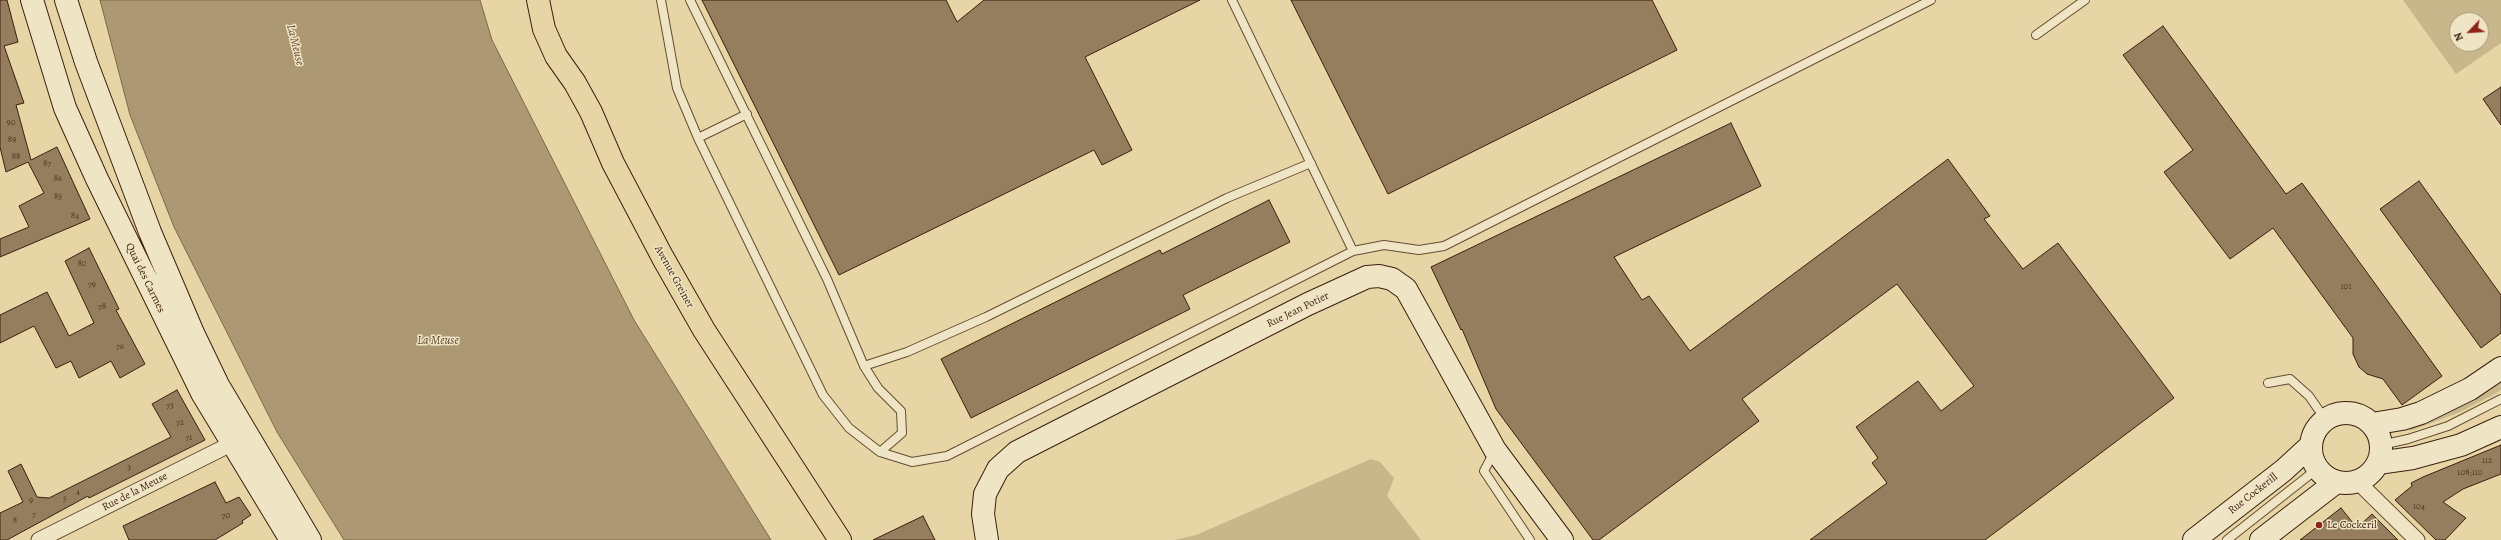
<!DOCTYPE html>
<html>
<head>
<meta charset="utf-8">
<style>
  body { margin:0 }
  #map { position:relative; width:2501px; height:540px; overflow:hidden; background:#e6d6a5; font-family:Alegreya,serif }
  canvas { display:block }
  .north { position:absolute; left:2449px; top:12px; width:40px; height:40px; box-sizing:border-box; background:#efe4c4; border:1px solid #a7957c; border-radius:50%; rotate:245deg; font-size:11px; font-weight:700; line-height:16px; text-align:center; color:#3c1f0f }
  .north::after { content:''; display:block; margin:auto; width:14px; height:18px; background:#8f2418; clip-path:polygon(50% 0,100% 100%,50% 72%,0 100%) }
</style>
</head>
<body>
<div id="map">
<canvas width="2501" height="540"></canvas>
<div class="north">N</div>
</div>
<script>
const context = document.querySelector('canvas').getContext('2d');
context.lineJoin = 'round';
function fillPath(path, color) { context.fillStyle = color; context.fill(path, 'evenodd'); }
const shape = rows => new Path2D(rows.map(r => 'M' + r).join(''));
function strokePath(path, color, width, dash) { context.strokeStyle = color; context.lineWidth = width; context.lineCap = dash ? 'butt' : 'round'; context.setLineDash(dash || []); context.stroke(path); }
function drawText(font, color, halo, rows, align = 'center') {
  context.font = font + ' Alegreya,serif'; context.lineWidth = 3; context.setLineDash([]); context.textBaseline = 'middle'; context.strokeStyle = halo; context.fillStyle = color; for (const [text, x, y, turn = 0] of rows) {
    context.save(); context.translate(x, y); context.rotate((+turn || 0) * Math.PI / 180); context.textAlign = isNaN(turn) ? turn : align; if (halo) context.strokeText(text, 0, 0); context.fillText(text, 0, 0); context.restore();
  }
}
const green = shape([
  [2403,0,2501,0,2501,43,2456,74],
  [2457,20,2481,20,2481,44,2457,44],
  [2501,378,2501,390,2493,395,2460,412,2410,431,2408,426],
  [1371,459,1380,462,1394,478,1387,496,1421,540,1174,540,1196,535]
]);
const water = shape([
  [100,0,480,0,492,40,634,320,771,540,344,540,277,432,174,227,130,115,100,0]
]);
const building = shape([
  [0,0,7,0,18,42,4,46,24,103,16,105,31,160,57,147,90,219,0,257,0,239,29,227,19,206,44,193,28,162,6,172,0,147,0,0],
  [702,0,946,0,957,22,984,0,1200,0,1085,57,1132,150,1102,165,1094,150,839,275,702,0],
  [1291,0,1652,0,1677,50,1388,194,1291,0],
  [2163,26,2286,194,2302,183,2442,376,2402,405,2383,379,2367,374,2359,367,2353,354,2353,338,2273,228,2230,259,2164,172,2193,150,2123,55,2163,26],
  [2501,87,2501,125,2483,99,2501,87],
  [1731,123,1761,186,1614,257,1642,300,1649,296,1690,351,1948,159,1990,216,1984,219,2023,269,2058,243,2174,398,1985,540,1810,540,1887,483,1872,463,1878,458,1856,427,1918,381,1941,411,1974,386,1897,284,1742,399,1759,421,1599,540,1593,540,1496,409,1462,329,1461,330,1431,267,1731,123],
  [2419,181,2501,295,2501,333,2481,348,2380,209,2419,181],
  [1269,200,1290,242,1183,295,1190,309,971,418,941,359,1160,250,1162,254,1269,200],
  [89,248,119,309,116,310,145,364,120,378,111,361,79,378,71,361,56,368,34,326,0,343,0,315,47,292,69,336,94,323,65,261,89,248],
  [177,390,205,440,89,498,88,496,7,540,0,540,0,513,23,502,8,471,21,464,37,497,49,498,171,437,152,404,177,390],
  [2501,445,2501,474,2463,489,2443,502,2466,518,2445,540,2436,540,2395,500,2412,486,2411,483,2423,477,2501,445],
  [215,482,226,503,239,497,251,515,242,521,243,523,215,540,129,540,123,526,215,482],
  [2341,508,2357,528,2372,514,2398,540,2300,540,2341,508],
  [923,516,935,540,873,540,923,516]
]);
const lane = shape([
  [661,0,677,88,698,138,823,395,849,428,880,452,912,462,947,456,1353,251,1232,0],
  [690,0,827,279,864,366,878,388,901,411,902,433,880,452],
  [2036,35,2085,0],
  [698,138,747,114],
  [1353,251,1384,245,1419,250,1444,246,1931,0],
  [864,366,907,352,986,317,1227,198,1311,163],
  [2268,383,2290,379,2309,396,2325,419],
  [2381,445,2408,439,2448,426,2501,399],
  [1494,452,1484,471,1530,540],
  [2227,540,2317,469]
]);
const street = shape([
  [2358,482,2417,540],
  [39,540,231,444]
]);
const secondary = shape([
  [32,0,65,108,97,179,202,393,291,540],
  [66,0,86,62,150,232,193,333,218,385,310,540],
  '2311 448a35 35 0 1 1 70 0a35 35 0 1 1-70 0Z',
  [2372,424,2402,419,2421,413,2470,389,2501,368],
  [2378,463,2413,458,2461,445,2501,427],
  [987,540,983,514,985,494,998,469,1017,452,1308,304,1367,277,1379,276,1392,279,1406,289,1495,450,1562,540],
  [2194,540,2284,470,2310,446],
  [2261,540,2335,483]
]);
const primary = shape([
  [538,0,544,29,556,56,575,83,591,112,613,163,663,258,704,330,840,540]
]);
const markers = [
  [2319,525,4,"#8f2418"]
];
const numberNames = [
  ["90",11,123],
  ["89",12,140],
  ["88",16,157],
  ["87",47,164],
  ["86",58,179],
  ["85",58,197],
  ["84",75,216],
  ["80",82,264],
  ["79",92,285],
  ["101",2346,287],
  ["78",102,307],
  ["76",120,347],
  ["73",170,406],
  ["72",180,423],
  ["71",189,438],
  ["112",2487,461],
  ["3",129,468],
  ["108;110",2470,473],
  ["4",78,492],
  ["5",65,499],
  ["9",31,501],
  ["104",2419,507],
  ["7",34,515],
  ["70",226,516],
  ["8",15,521]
];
const streetNames = [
  ["Avenue Greiner",674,277,61],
  ["Quai des Carmes",145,278,64],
  ["Rue Jean Potier",1298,310,-26],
  ["Rue de la Meuse",135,492,-27],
  ["Rue Cockerill",2253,494,-38]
];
const poiNames = [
  ["Le Cockeril",2327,525]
];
const waterNames = [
  ["La Meuse",295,45,76],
  ["La Meuse",438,341]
];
fillPath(green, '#c9b78c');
fillPath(water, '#ac9872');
strokePath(water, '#7f684a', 1);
fillPath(building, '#947e5d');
strokePath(building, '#3c1f0f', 1);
strokePath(lane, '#664d34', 10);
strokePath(street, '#664d34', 17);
strokePath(secondary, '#3c1f0f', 24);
strokePath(primary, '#3c1f0f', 24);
strokePath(lane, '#efe4c4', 8);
strokePath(street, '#efe4c4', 15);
strokePath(secondary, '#efe4c4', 22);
strokePath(primary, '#e6d6a5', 22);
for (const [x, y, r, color] of markers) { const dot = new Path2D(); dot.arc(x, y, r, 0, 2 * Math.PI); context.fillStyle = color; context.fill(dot); strokePath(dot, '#efe4c4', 1.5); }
drawText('9px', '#523722', null, numberNames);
drawText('11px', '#3c1f0f', '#efe4c4', streetNames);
drawText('11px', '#3c1f0f', '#efe4c4', poiNames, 'left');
drawText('italic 12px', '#634932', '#efe4c4', waterNames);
</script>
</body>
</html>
